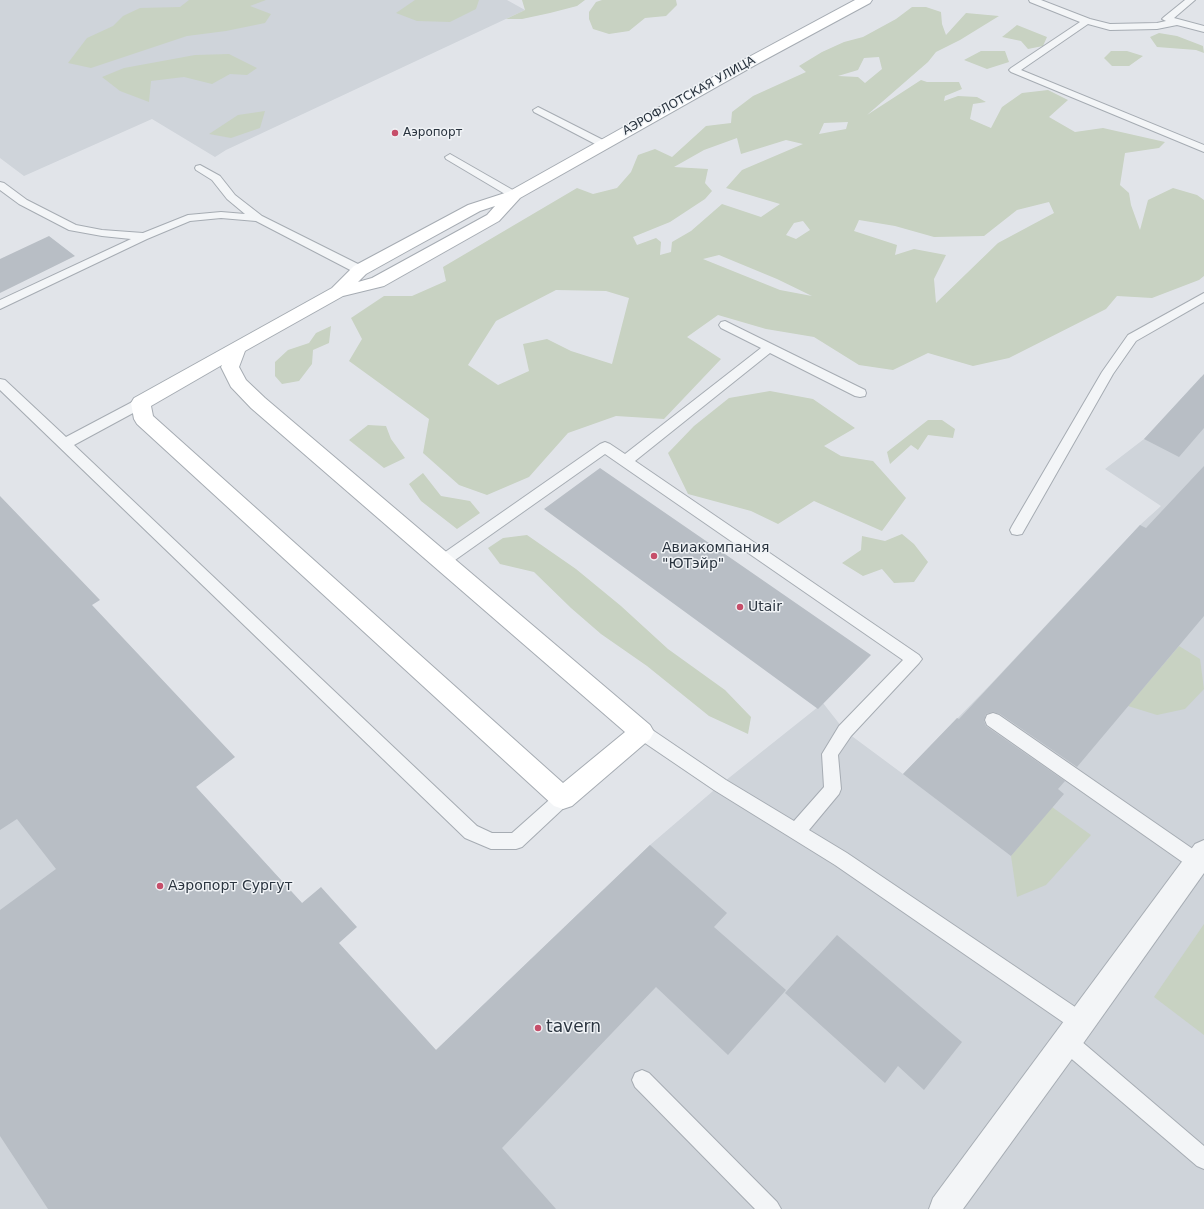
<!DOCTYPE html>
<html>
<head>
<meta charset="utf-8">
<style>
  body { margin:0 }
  canvas { display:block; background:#e1e4e9 }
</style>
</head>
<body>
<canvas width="1204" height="1209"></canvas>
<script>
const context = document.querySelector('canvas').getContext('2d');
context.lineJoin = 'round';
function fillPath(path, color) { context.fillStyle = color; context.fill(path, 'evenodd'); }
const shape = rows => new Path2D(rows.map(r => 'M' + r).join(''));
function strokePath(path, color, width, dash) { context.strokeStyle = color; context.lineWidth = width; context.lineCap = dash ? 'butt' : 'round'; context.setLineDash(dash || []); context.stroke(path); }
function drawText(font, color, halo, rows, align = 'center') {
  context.font = font + ' "DejaVu Sans",sans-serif'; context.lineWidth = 3; context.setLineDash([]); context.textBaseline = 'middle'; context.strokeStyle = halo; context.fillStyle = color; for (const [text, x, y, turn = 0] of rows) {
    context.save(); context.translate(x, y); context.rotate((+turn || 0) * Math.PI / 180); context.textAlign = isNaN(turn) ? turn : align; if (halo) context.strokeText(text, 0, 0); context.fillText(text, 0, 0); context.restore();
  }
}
const built = shape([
  [0,0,507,0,525,10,226,150,215,157,152,119,24,176,0,158],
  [1201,377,1204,379,1204,1209,0,1209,0,572,436,1050,650,845,720,785,823,703,845,731,903,774,989,686,1140,525,1161,506,1105,469,1144,439]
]);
const green = shape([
  [189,0,266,0,250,6,271,14,265,23,226,31,187,36,91,68,68,63,87,38,113,26,123,16,140,8,180,7],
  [415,0,479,0,476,9,450,22,417,21,396,13],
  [522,0,585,0,577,6,550,13,522,19,506,19,525,10],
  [602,0,676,0,677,5,666,16,645,18,629,31,609,34,593,29,589,19,589,12,596,2],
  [912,7,926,7,941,12,942,24,946,35,966,13,999,16,960,40,936,52,928,62,867,115,921,80,927,82,959,82,962,89,945,96,944,101,958,96,977,97,986,102,973,104,970,119,991,128,1002,107,1022,93,1048,90,1068,100,1049,117,1075,132,1103,128,1165,142,1159,148,1125,153,1120,185,1129,193,1131,205,1140,230,1148,200,1173,188,1197,195,1204,200,1204,276,1199,280,1152,298,1117,296,1106,309,1009,358,973,366,928,353,893,370,859,365,814,337,766,329,718,315,687,337,721,359,664,419,616,416,568,433,529,477,487,495,459,485,423,453,429,419,349,361,362,339,351,318,384,296,412,296,446,281,443,267,577,188,593,194,617,188,631,172,638,155,655,149,672,157,706,126,731,123,732,112,753,96,806,72,799,66,822,52,844,42,863,37,896,19],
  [879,57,882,69,865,83,858,77,838,76,858,70,864,58],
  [848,122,846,129,819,134,824,123],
  [737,138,741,154,786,140,803,144,742,170,726,188,780,204,761,217,722,204,691,231,672,242,671,252,660,255,661,242,656,238,637,245,633,237,670,222,705,199,712,191,705,183,708,169,674,167,704,150],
  [1049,202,1054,213,998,243,936,303,934,279,946,255,914,249,895,255,897,245,854,231,859,220,895,226,934,237,984,236,1017,210],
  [803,221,810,230,796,239,786,235,794,223],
  [719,255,777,279,812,296,780,290,703,259],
  [556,290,606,291,629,298,612,364,571,351,547,339,523,344,529,371,498,385,468,365,496,321],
  [1017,25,1047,37,1043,46,1028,49,1021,41,1002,37],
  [1159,33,1177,36,1203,46,1204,53,1196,50,1157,47,1150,37],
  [981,51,1005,51,1009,62,987,69,964,60],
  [1111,51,1127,51,1143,56,1129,66,1112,66,1104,58],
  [229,54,257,68,247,75,230,74,212,84,184,77,151,81,149,102,120,91,102,77,124,68,195,55],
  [265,111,260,128,231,138,209,134,238,115],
  [331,326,329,343,313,350,312,364,299,381,282,384,275,376,275,362,288,350,309,343,316,333],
  [770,391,813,399,855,428,824,446,841,456,873,461,906,498,882,531,814,501,778,524,751,511,688,494,668,453,694,426,729,398],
  [928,420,942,420,955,429,953,438,928,435,918,450,911,445,890,464,887,452],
  [368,425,386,426,391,439,405,458,384,468,349,440],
  [423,473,441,496,470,501,480,513,457,529,421,501,409,484],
  [902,534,914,544,928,562,914,582,894,583,882,569,863,576,842,563,861,550,862,536,885,541],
  [527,535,576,569,621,606,668,649,725,690,751,717,748,734,709,716,647,666,601,634,571,608,534,572,500,564,488,548,503,538],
  [1179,646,1200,659,1204,689,1185,709,1157,715,1128,706],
  [1052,807,1091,835,1046,885,1017,897,1011,856],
  [1204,924,1204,1035,1154,997]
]);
const building = shape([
  [49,236,75,256,0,293,0,259],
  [1204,374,1204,428,1179,457,1144,439],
  [1204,466,1204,616,1077,767,1000,714,993,712,986,714,984,721,986,726,1065,781,1058,789,1064,794,1011,856,903,774,957,718,959,719,1140,525,1146,528],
  [600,468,722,552,871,655,818,709,544,509],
  [0,496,100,600,92,605,235,757,196,787,302,903,321,887,357,927,339,943,436,1050,650,845,727,913,714,927,786,990,728,1055,656,987,502,1148,556,1209,48,1209,0,1136,0,910,56,869,17,819,0,830],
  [837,935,962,1042,924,1090,898,1066,885,1083,785,993]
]);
const lane = shape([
  [1029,0,1041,0,1090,19,1110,24,1157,23,1166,21,1162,19,1164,17,1185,0,1195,0,1174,18,1204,26,1204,32,1177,25,1157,29,1110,30,1088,24,1021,70,1204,145,1204,152,1011,72,1009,70,1011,68,1080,22,1030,2,1029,0],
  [538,107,607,142,608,144,603,147,599,146,534,112,533,110,538,107],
  [450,154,518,193,519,195,514,198,510,197,446,159,445,157,450,154],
  [200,165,220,176,235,195,262,216,364,267,366,270,364,273,356,273,256,221,221,218,190,221,147,239,0,309,0,300,131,239,102,236,69,230,19,204,0,190,0,182,4,183,27,200,76,225,102,230,143,233,188,215,221,212,245,214,227,199,212,180,196,170,195,168,196,166,200,165],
  [1204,293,1204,302,1136,341,1113,374,1022,534,1017,535,1012,534,1010,530,1012,526,1102,372,1128,335,1204,293],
  [725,321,865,390,866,393,865,396,860,397,855,396,770,353,635,461,919,655,922,659,919,663,851,736,838,755,841,789,839,794,809,830,847,853,1087,1015,1090,1022,1087,1029,1080,1032,1073,1029,835,865,714,790,636,737,634,732,636,727,642,725,648,727,726,780,794,821,824,787,822,754,839,726,903,660,605,454,448,565,443,567,438,565,436,561,438,557,600,444,605,442,610,444,625,454,761,348,721,328,719,325,721,322,725,321],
  [0,379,5,380,66,437,136,400,141,399,146,400,147,403,146,406,74,445,477,826,492,833,512,833,557,793,563,790,569,793,571,798,569,803,522,847,516,849,491,849,465,838,0,390,0,379],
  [993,713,999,715,1203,856,1203,868,1197,870,1191,868,987,725,985,720,987,715,993,713],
  [1067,1032,1074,1035,1204,1146,1204,1169,1197,1166,1060,1049,1057,1042,1060,1035,1067,1032],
  [642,1070,649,1073,777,1202,781,1209,755,1209,635,1087,632,1080,635,1073,642,1070]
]);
const street = shape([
  [1204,840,1204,873,1077,1052,963,1209,929,1209,933,1198,1195,844,1204,840]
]);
const secondary = shape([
  [855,0,872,0,870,3,757,64,520,198,499,221,384,286,343,296,245,351,239,367,246,380,265,398,650,725,654,732,650,739,572,806,563,809,554,806,137,424,134,419,131,403,134,398,332,288,354,266,468,205,508,192,747,58,855,0],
  [495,206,487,215,372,278,358,282,366,274,411,249,480,211,495,206],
  [222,365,221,367,231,387,251,408,625,732,563,783,153,416,151,406,222,365]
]);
const markers = [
  [395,133,4,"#c64e6a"],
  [654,556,4,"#c64e6a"],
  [740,607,4,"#c64e6a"],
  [160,886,4,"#c64e6a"],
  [538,1028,4,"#c64e6a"]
];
const farStreetnames = [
  ["АЭРОФЛОТСКАЯ УЛИЦА",689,96,-29]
];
const farPoinames = [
  ["Аэропорт",403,133]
];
const poiNames = [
  ["Авиакомпания",662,548],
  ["\"ЮТэйр\"",662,564],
  ["Utair",748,607],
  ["Аэропорт Сургут",168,886]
];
const nearPoinames = [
  ["tavern",546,1028]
];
fillPath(built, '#cfd4da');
fillPath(green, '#c8d2c2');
fillPath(building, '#b8bec5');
strokePath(lane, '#a6acb3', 2);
strokePath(street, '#a6acb3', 2);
strokePath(secondary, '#a6acb3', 2);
fillPath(lane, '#f3f5f7');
fillPath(street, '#f3f5f7');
fillPath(secondary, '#fff');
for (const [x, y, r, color] of markers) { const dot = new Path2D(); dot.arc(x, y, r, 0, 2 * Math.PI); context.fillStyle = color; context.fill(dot); strokePath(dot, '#f0f3f6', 1.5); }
drawText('12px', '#2a343f', '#f0f3f6', farStreetnames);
drawText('12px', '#2a343f', '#f0f3f6', farPoinames, 'left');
drawText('14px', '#2a343f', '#f0f3f6', poiNames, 'left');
drawText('17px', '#2a343f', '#f0f3f6', nearPoinames, 'left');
</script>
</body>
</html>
